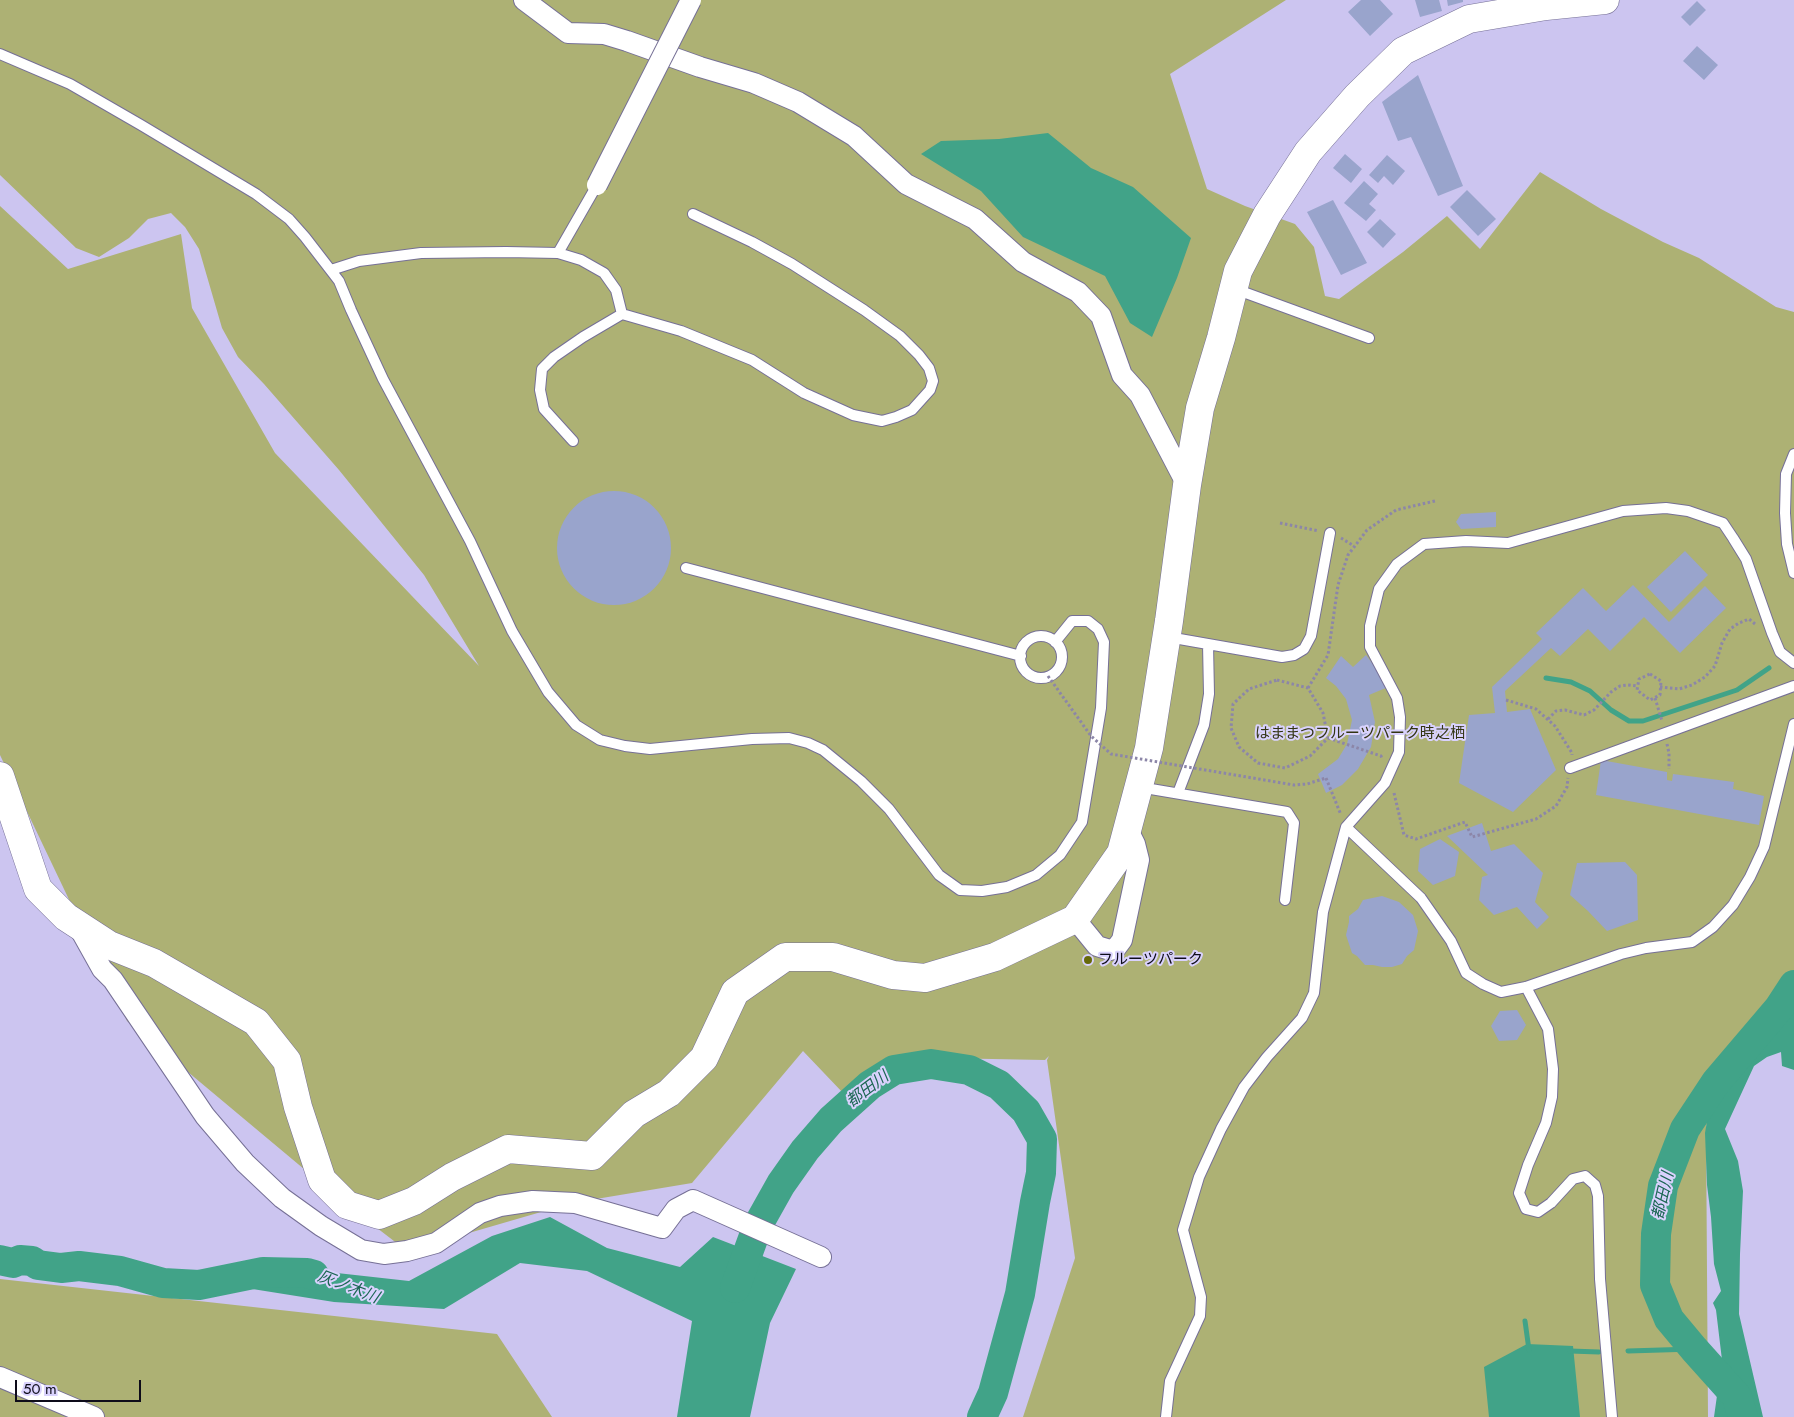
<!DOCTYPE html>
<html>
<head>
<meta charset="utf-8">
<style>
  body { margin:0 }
  #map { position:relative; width:1794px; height:1417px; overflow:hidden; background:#ccc5f0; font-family:Jost,sans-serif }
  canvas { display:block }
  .scale { position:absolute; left:15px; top:1380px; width:126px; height:22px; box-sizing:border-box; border:2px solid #0e0c1a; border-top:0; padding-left:6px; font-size:15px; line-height:18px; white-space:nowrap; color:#0e0c1a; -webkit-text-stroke:4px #d9d2fd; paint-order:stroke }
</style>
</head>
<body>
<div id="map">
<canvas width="1794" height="1417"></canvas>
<div class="scale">50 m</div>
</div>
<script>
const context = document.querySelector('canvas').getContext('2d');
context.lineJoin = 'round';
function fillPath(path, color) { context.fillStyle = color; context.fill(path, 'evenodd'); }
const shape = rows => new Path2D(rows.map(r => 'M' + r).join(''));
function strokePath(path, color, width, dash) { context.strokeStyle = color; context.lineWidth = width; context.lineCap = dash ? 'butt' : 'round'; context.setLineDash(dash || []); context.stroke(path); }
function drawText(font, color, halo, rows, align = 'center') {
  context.font = font + ' Jost,"Noto Sans JP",sans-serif'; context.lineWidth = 4; context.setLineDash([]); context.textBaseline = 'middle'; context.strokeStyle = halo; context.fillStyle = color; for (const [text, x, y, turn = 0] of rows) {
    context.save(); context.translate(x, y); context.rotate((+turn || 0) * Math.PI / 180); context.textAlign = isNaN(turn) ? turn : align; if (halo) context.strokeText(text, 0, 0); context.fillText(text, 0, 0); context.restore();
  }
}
const green = shape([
  [0,0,1286,0,1170,74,1207,189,1245,206,1295,224,1314,247,1325,296,1339,299,1403,252,1447,216,1480,249,1540,172,1601,209,1663,242,1699,258,1776,307,1794,312,1794,979,1782,996,1706,1126,1708,1417,1023,1417,1075,1258,1047,1060,1049,1056,1045,1060,887,1057,844,1094,803,1051,692,1183,572,1203,407,1251,347,1205,127,1021,0,755,0,206,68,269,181,234,192,308,275,453,479,666,424,575,339,470,264,384,238,357,222,328,199,249,185,227,171,213,148,219,129,238,99,257,76,248,0,175],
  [0,1279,497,1334,552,1417,0,1417]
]);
const water = shape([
  [1048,133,1091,168,1133,187,1191,238,1177,278,1152,337,1130,323,1105,276,1023,237,981,191,921,154,941,141,999,139],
  [1794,1006,1794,1070,1782,1066,1781,1052,1767,1057,1754,1066,1725,1129,1738,1161,1743,1191,1740,1254,1739,1314,1763,1417,1714,1417,1722,1360,1716,1310,1713,1303,1721,1291,1714,1264,1711,1217,1707,1185,1705,1133,1710,1103,1728,1075,1762,1040,1779,1029],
  [550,1217,607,1248,680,1267,713,1237,796,1269,770,1323,750,1417,677,1417,692,1321,587,1271,520,1263,444,1309,334,1302,221,1284,292,1268,409,1281,492,1236],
  [1527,1344,1573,1346,1580,1417,1489,1417,1484,1367]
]);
const stream = shape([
  [1546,678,1571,682,1590,691,1611,710,1629,721,1643,721,1737,690,1769,668],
  [1525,1321,1529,1350],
  [1570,1351,1599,1352],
  [1628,1351,1694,1349]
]);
const river = shape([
  [0,1260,13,1263,20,1260,32,1261,38,1265,61,1268,79,1266,120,1271,163,1283,199,1285,263,1272,307,1273,314,1275],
  [735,1288,758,1225,781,1184,805,1150,831,1120,870,1085,894,1070,931,1064,969,1070,999,1085,1026,1111,1042,1139,1041,1173,1035,1202,1020,1294,993,1393,982,1417],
  [1743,1417,1737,1397,1694,1349,1669,1319,1655,1285,1656,1234,1663,1186,1685,1129,1716,1082,1779,1008,1794,985]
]);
const building = shape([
  [1361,0,1380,0,1393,14,1370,36,1348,12],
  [1415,0,1439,0,1442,11,1420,17],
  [1447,0,1463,0,1463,2,1448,6],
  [1697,1,1706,10,1690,26,1681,17],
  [1697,46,1718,65,1704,80,1683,61],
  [1418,75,1463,186,1438,196,1411,137,1398,141,1382,102],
  [1345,154,1362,169,1351,183,1333,168],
  [1387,155,1405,171,1393,185,1384,176,1378,183,1369,175],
  [1364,181,1378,194,1369,204,1376,210,1366,221,1344,203],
  [1467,190,1496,219,1478,236,1450,207],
  [1333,200,1367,263,1341,275,1307,212],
  [1380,219,1396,234,1383,248,1367,232],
  '557 548a57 57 0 1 1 114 0a57 57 0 1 1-114 0Z',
  [1496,512,1496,527,1461,529,1456,522,1461,514],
  [1685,551,1708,575,1671,612,1647,587],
  [1633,585,1669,622,1705,586,1726,608,1680,653,1644,617,1610,651,1588,629,1560,656,1551,648,1505,691,1507,712,1530,709,1556,770,1513,812,1459,783,1469,715,1495,713,1492,687,1542,639,1536,633,1583,588,1606,611],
  [1366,655,1378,671,1388,687,1369,695,1375,722,1371,747,1358,769,1342,785,1326,793,1318,774,1338,759,1347,744,1352,720,1346,699,1336,686,1326,678,1341,656,1353,667],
  [1601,760,1667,772,1667,780,1672,781,1673,774,1734,782,1733,789,1764,796,1759,825,1596,795],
  [1482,823,1491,851,1514,844,1543,873,1535,902,1549,917,1537,929,1517,907,1494,915,1479,900,1482,877,1488,875,1447,836],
  [1440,839,1459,852,1455,876,1433,885,1418,871,1420,849],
  [1625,862,1637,875,1638,920,1607,931,1588,911,1570,895,1577,863],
  [1382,896,1399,902,1413,915,1418,931,1414,950,1407,956,1402,964,1392,967,1382,967,1373,965,1365,965,1357,956,1352,953,1346,935,1349,922,1349,916,1358,909,1363,900],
  [1517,1010,1526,1025,1517,1040,1499,1041,1491,1026,1500,1011]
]);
const path = shape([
  [1280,523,1319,531],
  [1341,538,1354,546],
  [1650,674,1661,681,1660,695,1650,700,1637,690,1639,679,1650,674],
  [1277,680,1308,688,1323,713,1328,738,1310,756,1285,768,1258,763,1239,747,1231,728,1233,704,1249,689,1277,680],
  [1660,687,1679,689,1692,685,1705,677,1715,666,1722,643,1730,629,1739,623,1749,619,1755,624],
  [1308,688,1328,655,1338,585,1348,555,1367,530,1396,510,1435,501],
  [1655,698,1662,721],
  [1506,700,1536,709,1555,726,1572,753,1572,755],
  [1548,719,1556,711,1565,710,1584,715,1594,710,1611,692,1620,686,1628,685,1637,686],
  [1328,738,1381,756,1382,759],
  [1667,744,1669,753,1669,769],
  [1326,778,1341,815],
  [1394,793,1404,835,1416,839,1465,822,1472,837,1536,819,1556,806,1567,787,1568,778]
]);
const lane = shape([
  [0,54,70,84,141,125,256,194,289,219,305,237,339,281,351,310,383,379,470,541,512,631,548,692,576,725,600,740,625,746,650,749,752,739,789,738,808,743,823,750,861,781,889,809,939,875,960,890,982,891,1007,887,1036,875,1060,855,1082,822,1101,708,1104,642,1098,629,1088,621,1072,621,1055,642],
  [558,253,597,185],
  [331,270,359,261,421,253,506,252,558,253,581,260,604,273,616,290,622,314],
  [1235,289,1369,338],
  [573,441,544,409,540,390,542,369,554,357,583,337,622,314,681,331,752,360,804,393,853,415,882,421,896,417,912,410,930,390,933,381,929,368,919,355,900,336,864,310,792,264,752,242,693,214],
  [1794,454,1786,474,1785,513,1787,544,1794,573],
  [686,568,1021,656],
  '1020 657a21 21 0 1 1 42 0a21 21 0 1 1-42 0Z',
  [1168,637,1282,657,1294,655,1304,649,1311,636,1330,533],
  [1570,768,1794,686],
  [1139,787,1287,812,1294,823,1285,900],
  [1178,793,1204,725,1209,694,1208,644],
  [1346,827,1421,898,1451,941,1466,973,1483,984,1501,992,1526,987,1621,954,1646,948,1692,942,1713,927,1733,905,1750,877,1764,847,1794,724],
  [1526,987,1548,1029,1553,1069,1552,1097,1546,1123,1528,1165,1519,1193,1526,1209,1538,1212,1551,1203,1573,1179,1585,1176,1595,1185,1598,1196,1600,1279,1612,1417],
  [1166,1417,1170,1381,1200,1316,1201,1297,1183,1230,1199,1177,1221,1129,1244,1087,1267,1057,1302,1018,1314,993,1323,912,1346,827,1385,783,1399,752,1400,717,1397,698,1370,647,1370,626,1379,589,1397,564,1424,544,1466,541,1508,543,1623,511,1666,508,1688,511,1723,523,1733,538,1746,559,1772,633,1780,652,1794,663]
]);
const street = shape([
  [524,0,568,33,604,34,627,41,700,67,754,83,798,102,854,136,906,184,975,219,1023,262,1078,292,1101,316,1122,375,1140,395,1187,485],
  [1075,919,1097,946,1110,950,1116,948,1122,940,1139,860,1135,844,1127,828],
  [78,926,102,969,113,980,205,1116,245,1163,282,1198,321,1226,361,1250,384,1254,407,1251,436,1243,480,1213,500,1206,533,1201,575,1203,662,1228,676,1209,693,1200,821,1257],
  [0,1377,94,1417]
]);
const secondary = shape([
  [0,776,38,889,66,917,109,945,154,963,256,1022,287,1061,298,1107,322,1180,347,1205,379,1215,414,1201,452,1177,508,1149,592,1156,634,1114,669,1093,704,1058,735,992,785,957,833,957,893,975,925,978,995,957,1075,919,1121,853,1149,748,1169,621,1187,485,1200,408,1221,338,1238,271,1267,215,1308,152,1357,96,1403,51,1469,19,1546,6,1605,0]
]);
const pathBridge = shape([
  [1048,676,1091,736,1111,754,1294,785,1307,784,1326,778]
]);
const streetBridge = shape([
  [597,185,691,0]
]);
const markers = [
  [1088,960,5,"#676a0a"]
];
const parkNames = [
  ["はままつフルーツパーク時之栖",1360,734]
];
const poiNames = [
  ["フルーツパーク",1098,960]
];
const waterNames = [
  ["都田川",868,1090,-37],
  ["都田川",1664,1196,-77],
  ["灰ノ木川",348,1288,21]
];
fillPath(green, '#adb174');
fillPath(water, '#41a388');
strokePath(stream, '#41a388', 5);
strokePath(river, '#41a388', 30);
fillPath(building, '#99a4cc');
strokePath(lane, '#767096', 12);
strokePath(street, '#767096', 22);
strokePath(secondary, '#767096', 29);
strokePath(path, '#8c86a8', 3, [2.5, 2.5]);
strokePath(lane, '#fff', 10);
strokePath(street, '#fff', 20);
strokePath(secondary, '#fff', 28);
strokePath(streetBridge, '#767096', 22, []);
strokePath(pathBridge, '#8c86a8', 3, [2.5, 2.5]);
strokePath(streetBridge, '#fff', 20);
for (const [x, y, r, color] of markers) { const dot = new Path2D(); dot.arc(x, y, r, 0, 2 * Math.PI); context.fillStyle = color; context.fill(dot); strokePath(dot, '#d9d2fd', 2); }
drawText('15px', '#323412', '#d9d2fd', parkNames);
drawText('15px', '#0e0c1a', '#d9d2fd', poiNames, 'left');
drawText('italic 16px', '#1b6653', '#d9d2fd', waterNames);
</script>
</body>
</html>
